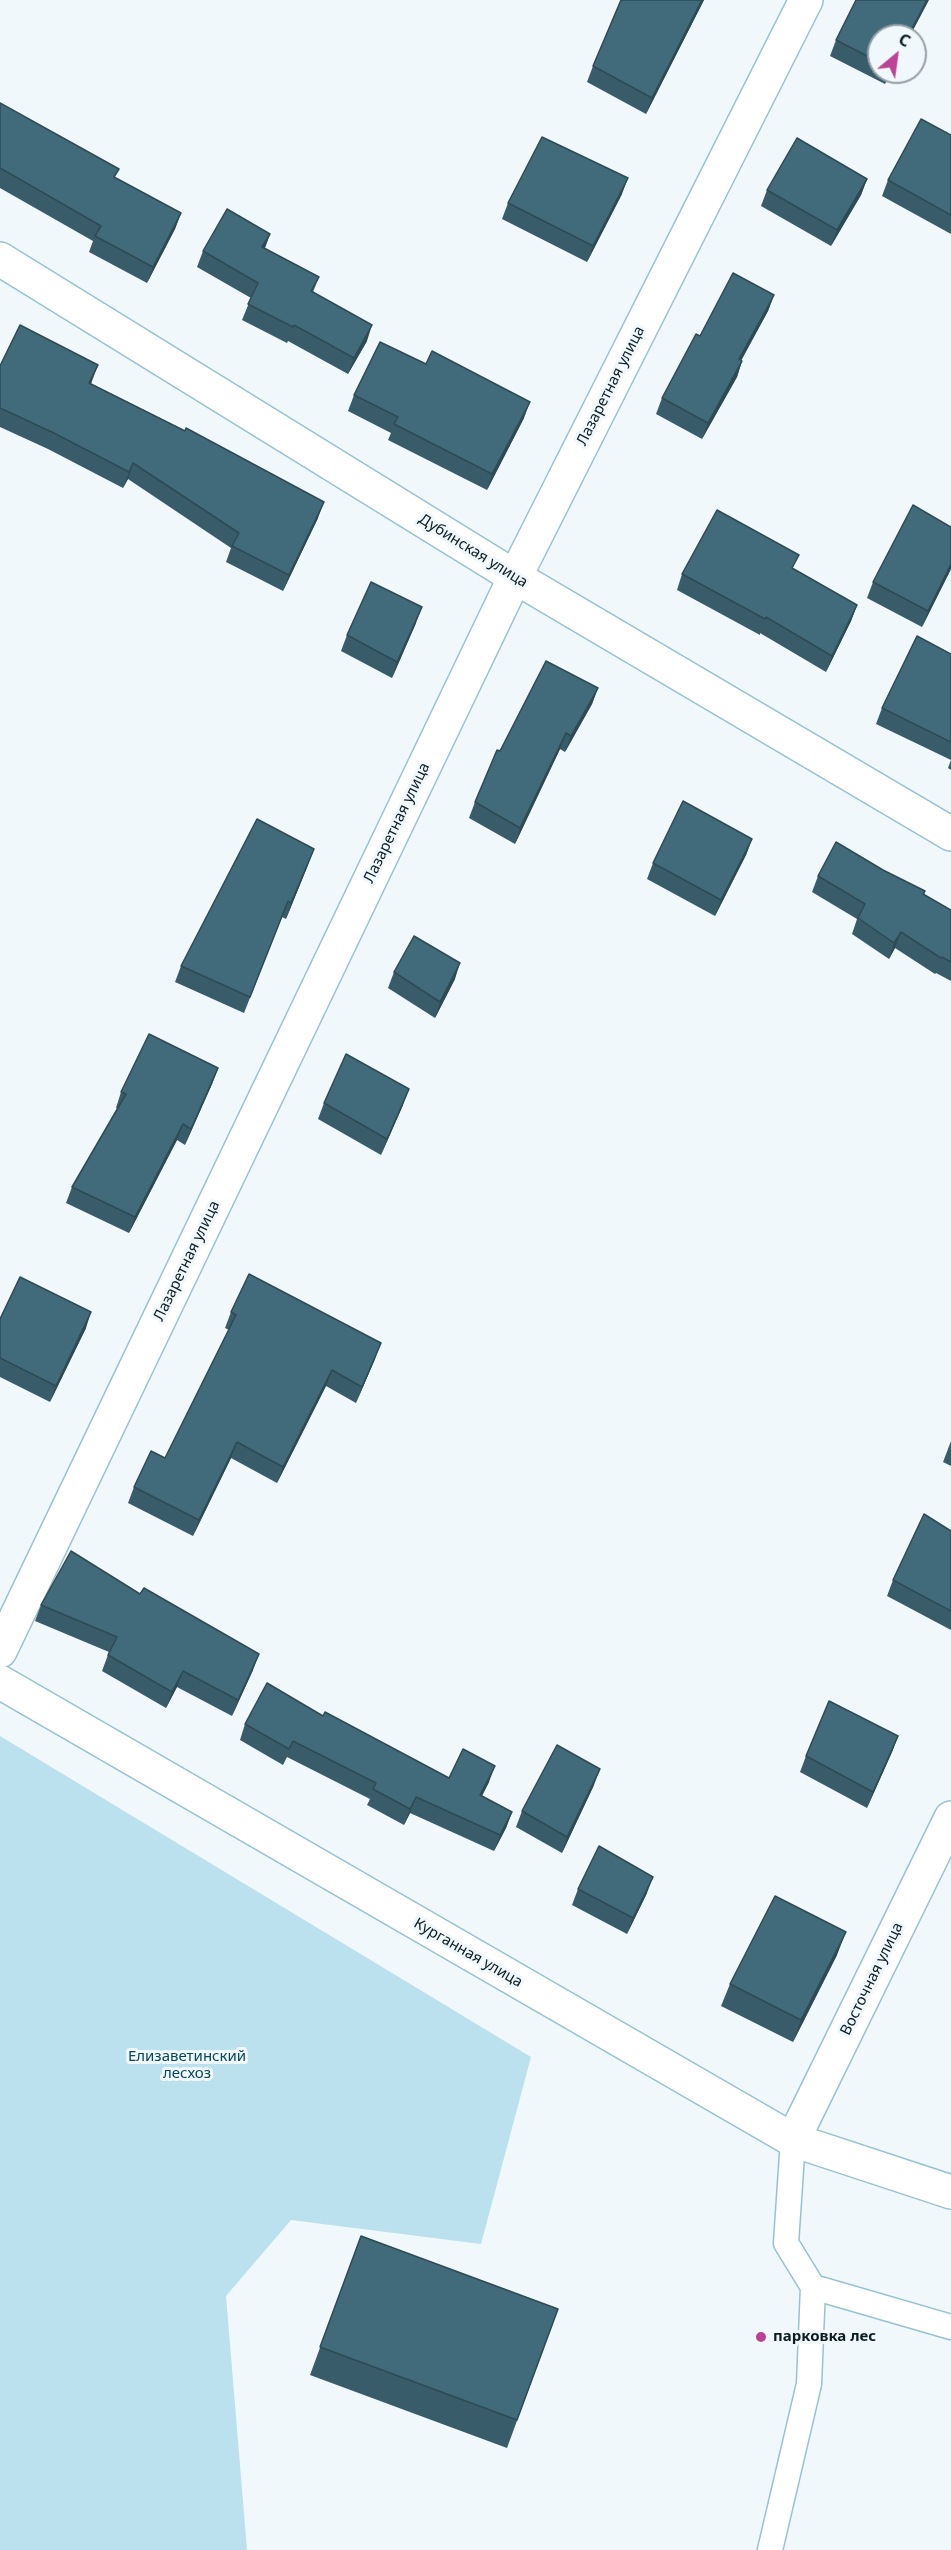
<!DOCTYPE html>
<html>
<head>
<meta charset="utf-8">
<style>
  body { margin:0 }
  #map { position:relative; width:951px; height:2550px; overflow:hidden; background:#f0f8fc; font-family:"Noto Sans",sans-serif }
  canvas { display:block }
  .north { position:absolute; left:867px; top:24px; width:60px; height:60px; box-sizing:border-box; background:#f0f8fc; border:2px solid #95a0a5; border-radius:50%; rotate:29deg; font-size:16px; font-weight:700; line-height:24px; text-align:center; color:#0c1d22 }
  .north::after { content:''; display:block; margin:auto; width:21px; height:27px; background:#bb4296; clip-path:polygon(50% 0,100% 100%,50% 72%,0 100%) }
</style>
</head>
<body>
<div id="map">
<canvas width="951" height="2550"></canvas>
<div class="north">С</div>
</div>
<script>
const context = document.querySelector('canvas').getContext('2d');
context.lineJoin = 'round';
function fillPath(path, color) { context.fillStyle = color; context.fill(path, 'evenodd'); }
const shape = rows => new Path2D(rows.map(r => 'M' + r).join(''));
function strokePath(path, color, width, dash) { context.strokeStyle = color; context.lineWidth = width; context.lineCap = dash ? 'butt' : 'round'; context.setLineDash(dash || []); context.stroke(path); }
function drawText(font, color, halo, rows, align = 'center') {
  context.font = font + ' "Noto Sans",sans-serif'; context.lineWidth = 6; context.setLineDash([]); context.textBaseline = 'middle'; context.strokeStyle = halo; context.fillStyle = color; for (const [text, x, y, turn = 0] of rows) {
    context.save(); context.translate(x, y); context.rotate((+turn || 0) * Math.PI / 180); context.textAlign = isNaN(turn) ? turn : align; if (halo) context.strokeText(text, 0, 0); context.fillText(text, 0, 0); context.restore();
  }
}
const green = shape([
  [0,1736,531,2057,481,2244,291,2220,226,2296,247,2550,0,2550]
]);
const service = shape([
  [813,2287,951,2327],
  [770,2550,809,2384,813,2287,786,2243,793,2140]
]);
const minor = shape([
  [0,259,515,577,951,834],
  [0,1651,515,577,806,0],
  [793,2140,951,2192]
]);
const tertiary = shape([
  [0,1682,793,2140,951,1818]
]);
const wall = shape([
  [621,0,704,0,646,114,587,82,593,66],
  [879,36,879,72,891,72,885,84,830,56,836,40],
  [0,103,115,178,181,213,175,229,147,283,89,252,93,241,0,188],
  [951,135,951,234,882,196,888,180],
  [867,179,861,195,831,246,761,206,767,190],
  [622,194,587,262,502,219,508,203],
  [270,234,265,248,319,277,313,292,367,341,348,374,288,341,287,343,242,320,251,298,197,267,203,251],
  [774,295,768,311,741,361,742,361,737,377,702,439,656,414,662,398,700,336],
  [426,364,524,418,487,490,388,440,391,433,348,411,354,395],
  [0,366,92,381,91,384,318,518,283,591,226,562,231,548,128,479,123,488,48,449,0,427],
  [951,527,951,569,922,627,867,598,873,582],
  [794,569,857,605,851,621,826,672,760,633,760,635,677,590,682,574],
  [416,623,392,678,341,651,347,635],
  [951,654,951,760,876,724,882,708],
  [598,688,592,704,565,752,560,749,515,844,469,818,475,802,500,751],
  [951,760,951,770,948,768],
  [752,839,746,855,715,916,647,879,653,863],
  [308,865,286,919,282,917,244,1013,175,982,181,966],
  [883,870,925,891,924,895,951,910,951,981,936,973,935,974,895,948,889,959,852,934,857,919,812,892,818,876],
  [394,972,455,979,435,1018,388,988],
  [218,1068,212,1084,185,1145,177,1140,129,1233,66,1203,72,1187,118,1109,116,1108,121,1092],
  [324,1103,403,1105,381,1155,318,1119],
  [231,1312,375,1359,356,1403,326,1386,277,1483,231,1458,193,1536,128,1503,134,1487,165,1458,229,1330,225,1328],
  [0,1319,86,1328,50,1402,0,1377],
  [951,1441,951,1466,943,1462],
  [951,1531,951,1630,887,1596,893,1580],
  [41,1605,253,1670,232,1716,177,1687,166,1708,102,1671,109,1652,35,1621],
  [323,1716,449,1778,489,1782,482,1796,512,1812,506,1828,494,1851,410,1813,404,1825,367,1805,370,1799,287,1757,283,1765,240,1740,245,1724],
  [898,1736,892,1752,867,1808,800,1772,806,1756],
  [594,1785,562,1853,516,1827,522,1811],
  [578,1889,647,1893,627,1934,572,1905],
  [837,1955,793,2042,721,2006,730,1984],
  [361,2236,558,2309,507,2448,310,2375]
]);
const shadedWall = shape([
  [702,0,704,0,646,114,652,98],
  [927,0,929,0,910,36,908,36],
  [889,72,891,72,885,84],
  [628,178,622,194,587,262,593,246],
  [867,179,861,195,831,246,837,230],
  [181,213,175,229,147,283,153,267],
  [270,234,264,250,262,247],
  [774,295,768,311,733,375,739,359],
  [372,325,367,341,348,374,354,358],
  [742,361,737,377,702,439,708,423],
  [98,365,92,381,83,399,89,383],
  [530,402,524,418,487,490,492,474],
  [133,463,128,479,123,488,129,472],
  [324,502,318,518,283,591,289,575],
  [951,564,951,569,922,627,928,611],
  [857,605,851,621,826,672,832,656],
  [422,607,416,623,392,678,397,662],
  [598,688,592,704,565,752,571,736],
  [566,733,560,749,515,844,520,828],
  [752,839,746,855,715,916,721,900],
  [314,849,308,865,286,919,291,903],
  [901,932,895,948,889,959,894,943],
  [460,963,455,979,435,1018,440,1002],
  [218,1068,212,1084,185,1145,191,1129],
  [409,1089,403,1105,381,1155,387,1139],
  [183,1124,177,1140,129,1233,135,1217],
  [91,1312,86,1328,50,1402,56,1386],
  [381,1343,375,1359,356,1403,362,1387],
  [332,1370,326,1386,277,1483,283,1467],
  [237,1442,231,1458,193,1536,199,1520],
  [259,1654,253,1670,232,1716,238,1700],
  [183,1671,177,1687,166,1708,172,1692],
  [898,1736,892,1752,867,1808,873,1792],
  [495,1766,489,1782,474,1811,480,1795],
  [600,1769,594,1785,562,1853,567,1837],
  [416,1797,410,1813,404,1825,410,1809],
  [512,1812,506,1828,494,1851,500,1835],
  [653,1877,647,1893,627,1934,633,1918],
  [846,1932,837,1955,793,2042,801,2020]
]);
const building = shape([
  [621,0,702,0,652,98,593,66,621,0],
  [856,0,927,0,908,36,879,36,879,62,836,40,856,0],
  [0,103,119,169,114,177,181,213,153,267,95,236,101,226,0,168,0,103],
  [921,119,951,135,951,215,888,180,921,119],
  [542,137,628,178,593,246,508,203,542,137],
  [797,138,867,179,837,230,767,190,797,138],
  [227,209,270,234,262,247,319,277,311,291,372,325,354,358,294,325,293,327,248,304,258,283,203,251,227,209],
  [733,273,774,295,739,359,742,361,708,423,662,398,696,334,700,336,733,273],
  [20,325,98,365,89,383,185,431,186,428,324,502,289,575,232,546,239,533,133,463,129,472,54,433,0,408,0,366,20,325],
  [380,342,426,364,432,351,530,402,492,474,394,424,398,417,354,395,380,342],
  [913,505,951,527,951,564,928,611,873,582,913,505],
  [717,510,799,555,792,568,857,605,832,656,766,617,765,619,682,574,717,510],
  [371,582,422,607,397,662,347,635,371,582],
  [917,636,951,654,951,742,882,708,917,636],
  [546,661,598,688,571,736,566,733,520,828,475,802,497,750,500,751,546,661],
  [683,801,752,839,721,900,653,863,683,801],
  [257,819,314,849,291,903,288,901,250,997,181,966,257,819],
  [836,842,883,870,925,891,923,894,951,910,951,962,942,957,941,958,901,932,894,943,858,918,865,904,818,876,836,842],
  [414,936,460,963,440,1002,394,972,414,936],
  [149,1034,218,1068,191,1129,183,1124,135,1217,72,1187,126,1094,121,1092,149,1034],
  [346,1054,409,1089,387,1139,324,1103,346,1054],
  [249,1274,381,1343,362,1387,332,1370,283,1467,237,1442,199,1520,134,1487,151,1451,165,1458,236,1315,231,1312,249,1274],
  [20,1277,91,1312,56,1386,0,1358,0,1319,20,1277],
  [924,1514,951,1531,951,1611,893,1580,924,1514],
  [71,1551,140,1594,144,1588,259,1654,238,1700,183,1671,172,1692,108,1655,117,1637,41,1605,71,1551],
  [267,1683,323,1716,325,1712,449,1778,463,1749,495,1766,480,1795,512,1812,500,1835,416,1797,410,1809,373,1789,376,1783,293,1741,289,1749,245,1724,267,1683],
  [829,1701,898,1736,873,1792,806,1756,829,1701],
  [557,1745,600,1769,567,1837,522,1811,557,1745],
  [599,1846,653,1877,633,1918,578,1889,599,1846],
  [775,1896,846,1932,801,2020,730,1984,775,1896],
  [361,2236,558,2309,517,2420,320,2347,361,2236]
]);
const markers = [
  [761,2337,6,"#bb4296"]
];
const streetNames = [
  ["Лазаретная улица",611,386,-63],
  ["Дубинская улица",473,551,32],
  ["Лазаретная улица",397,823,-64],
  ["Лазаретная улица",187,1261,-64],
  ["Курганная улица",468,1953,30],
  ["Восточная улица",872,1979,-64]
];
const parkNames = [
  ["Елизаветинский",187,2057],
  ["лесхоз",187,2074]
];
const poiNames = [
  ["парковка лес",773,2337]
];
fillPath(green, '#bbe0ee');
strokePath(service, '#98c2d1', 27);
strokePath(minor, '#98c2d1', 36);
strokePath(tertiary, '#98c2d1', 36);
strokePath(service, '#fff', 24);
strokePath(minor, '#fff', 33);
strokePath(tertiary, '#fff', 33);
fillPath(wall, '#385c69');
fillPath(shadedWall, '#2e4b55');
fillPath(building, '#416b7a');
strokePath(building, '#2e4b55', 1.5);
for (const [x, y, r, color] of markers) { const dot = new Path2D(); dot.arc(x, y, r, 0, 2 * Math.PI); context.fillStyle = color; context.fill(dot); strokePath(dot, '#f0f8fc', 2); }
drawText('15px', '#0c1d22', '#f0f8fc', streetNames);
drawText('15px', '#054758', '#f0f8fc', parkNames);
drawText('bold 15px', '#0c1d22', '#f0f8fc', poiNames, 'left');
</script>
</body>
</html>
